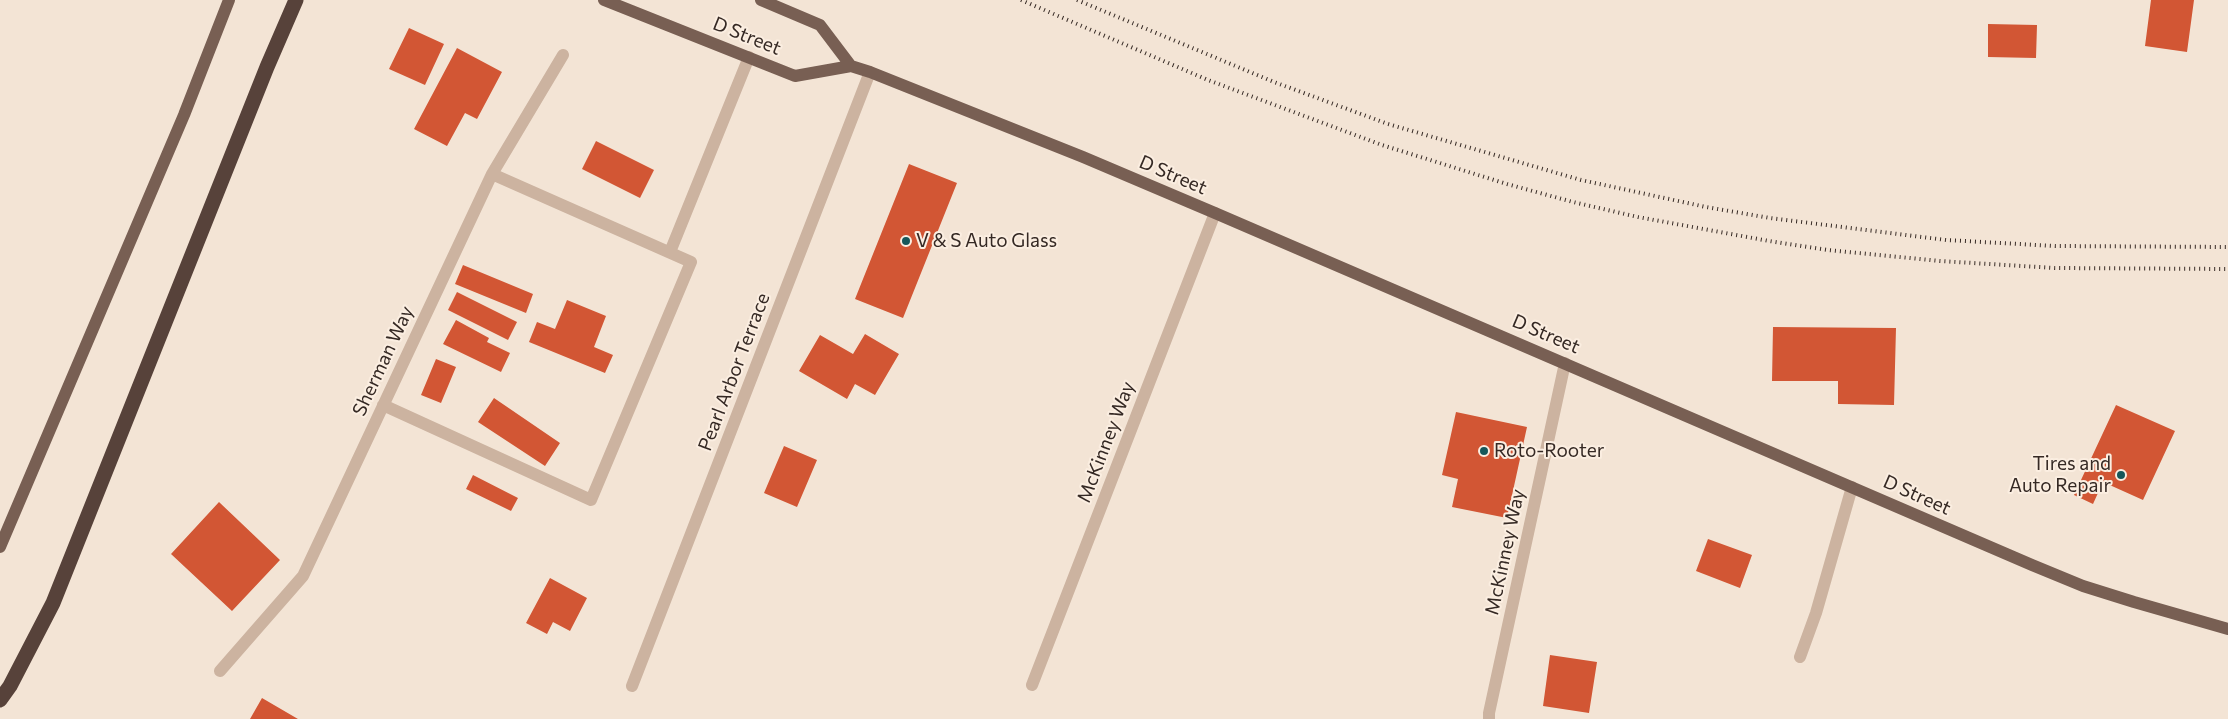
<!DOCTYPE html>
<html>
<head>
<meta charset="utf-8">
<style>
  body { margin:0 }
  canvas { display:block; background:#f3e4d5 }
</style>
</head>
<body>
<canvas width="2228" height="719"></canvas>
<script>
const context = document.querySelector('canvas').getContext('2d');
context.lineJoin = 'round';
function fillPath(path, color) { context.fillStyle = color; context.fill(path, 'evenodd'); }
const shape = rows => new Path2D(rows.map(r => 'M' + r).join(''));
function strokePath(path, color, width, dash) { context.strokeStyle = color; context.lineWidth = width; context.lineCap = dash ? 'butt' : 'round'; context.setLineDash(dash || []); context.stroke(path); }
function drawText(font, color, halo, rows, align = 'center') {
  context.font = font + ' Commissioner,sans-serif'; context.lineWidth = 4; context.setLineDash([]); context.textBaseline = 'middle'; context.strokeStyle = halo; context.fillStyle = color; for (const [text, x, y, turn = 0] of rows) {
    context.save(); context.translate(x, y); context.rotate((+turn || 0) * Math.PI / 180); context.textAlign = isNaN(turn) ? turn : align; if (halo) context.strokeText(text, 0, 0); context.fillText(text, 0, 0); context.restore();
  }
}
const building = shape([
  [2151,0,2194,0,2187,52,2145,46],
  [1988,24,2037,25,2036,58,1988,57],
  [409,28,444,44,425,85,389,69],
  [457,48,502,72,477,119,465,113,447,146,414,129],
  [596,141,654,170,640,198,582,169],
  [909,164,957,183,903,318,855,299],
  [463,265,533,294,526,313,455,284],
  [457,292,517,322,508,340,448,310],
  [567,300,606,316,594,347,613,355,605,373,529,342,537,322,555,329],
  [456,320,489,338,487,342,510,353,501,372,443,344],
  [1773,327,1896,328,1894,405,1838,404,1838,381,1772,381],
  [865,334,899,354,875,395,855,384,847,399,799,371,820,335,853,354],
  [436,359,456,367,441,403,421,395],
  [494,398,560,443,545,466,478,422],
  [2116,405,2175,431,2143,500,2103,482,2093,504,2074,495],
  [1456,412,1527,427,1507,518,1452,507,1458,479,1442,475],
  [784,446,817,460,797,507,764,493],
  [473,475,518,498,511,511,466,489],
  [219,502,280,560,232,611,171,554],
  [1708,539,1752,555,1740,588,1696,571],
  [550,578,587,598,570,631,553,622,547,634,526,623],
  [1550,655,1597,662,1589,713,1543,706],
  [262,698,298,719,250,719]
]);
const minor = shape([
  [670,252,749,57],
  [383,405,591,500,691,262,492,174],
  [1800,657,1816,613,1852,487],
  [220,671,303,576,492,174,563,55],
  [1032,685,1215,213],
  [632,686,870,72],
  [1489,719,1489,713,1565,363]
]);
const major = shape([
  [604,0,795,76,851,66,870,72,1083,157,1215,213,2032,565,2083,586,2134,602,2228,629],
  [761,0,820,25,851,66],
  [0,547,184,115,229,0]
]);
const highway = shape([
  [0,700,10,686,53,603,267,67,296,0]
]);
const rail = shape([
  [1021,0,1208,80,1382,145,1507,184,1573,202,1638,217,1769,241,1828,250,1940,261,2055,268,2228,269],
  [1077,0,1274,82,1388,124,1581,180,1706,207,1770,218,1946,240,2055,246,2228,247]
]);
const markers = [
  [906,241,5,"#16575a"],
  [1484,451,5,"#16575a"],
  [2121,475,5,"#16575a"]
];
const streetNames = [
  ["D Street",747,36,22],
  ["D Street",1173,175,23],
  ["D Street",1546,334,23],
  ["Sherman Way",383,361,-65],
  ["Pearl Arbor Terrace",734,372,-69],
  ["McKinney Way",1106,442,-69],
  ["D Street",1917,495,24],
  ["McKinney Way",1505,552,-78]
];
const poiNames = [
  ["V & S Auto Glass",916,241],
  ["Roto-Rooter",1494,451],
  ["Tires and",2111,464,"right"],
  ["Auto Repair",2111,486,"right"]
];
fillPath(building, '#d25634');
strokePath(minor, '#ccb3a0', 12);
strokePath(major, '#785f53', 12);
strokePath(highway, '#57423a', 15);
strokePath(rail, '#352924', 4, [1, 4]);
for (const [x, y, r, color] of markers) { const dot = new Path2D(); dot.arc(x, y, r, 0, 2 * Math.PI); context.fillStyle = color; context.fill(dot); strokePath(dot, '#fbeee1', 2); }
drawText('19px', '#352924', '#fbeee1', streetNames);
drawText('19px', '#352924', '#fbeee1', poiNames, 'left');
</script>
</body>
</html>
